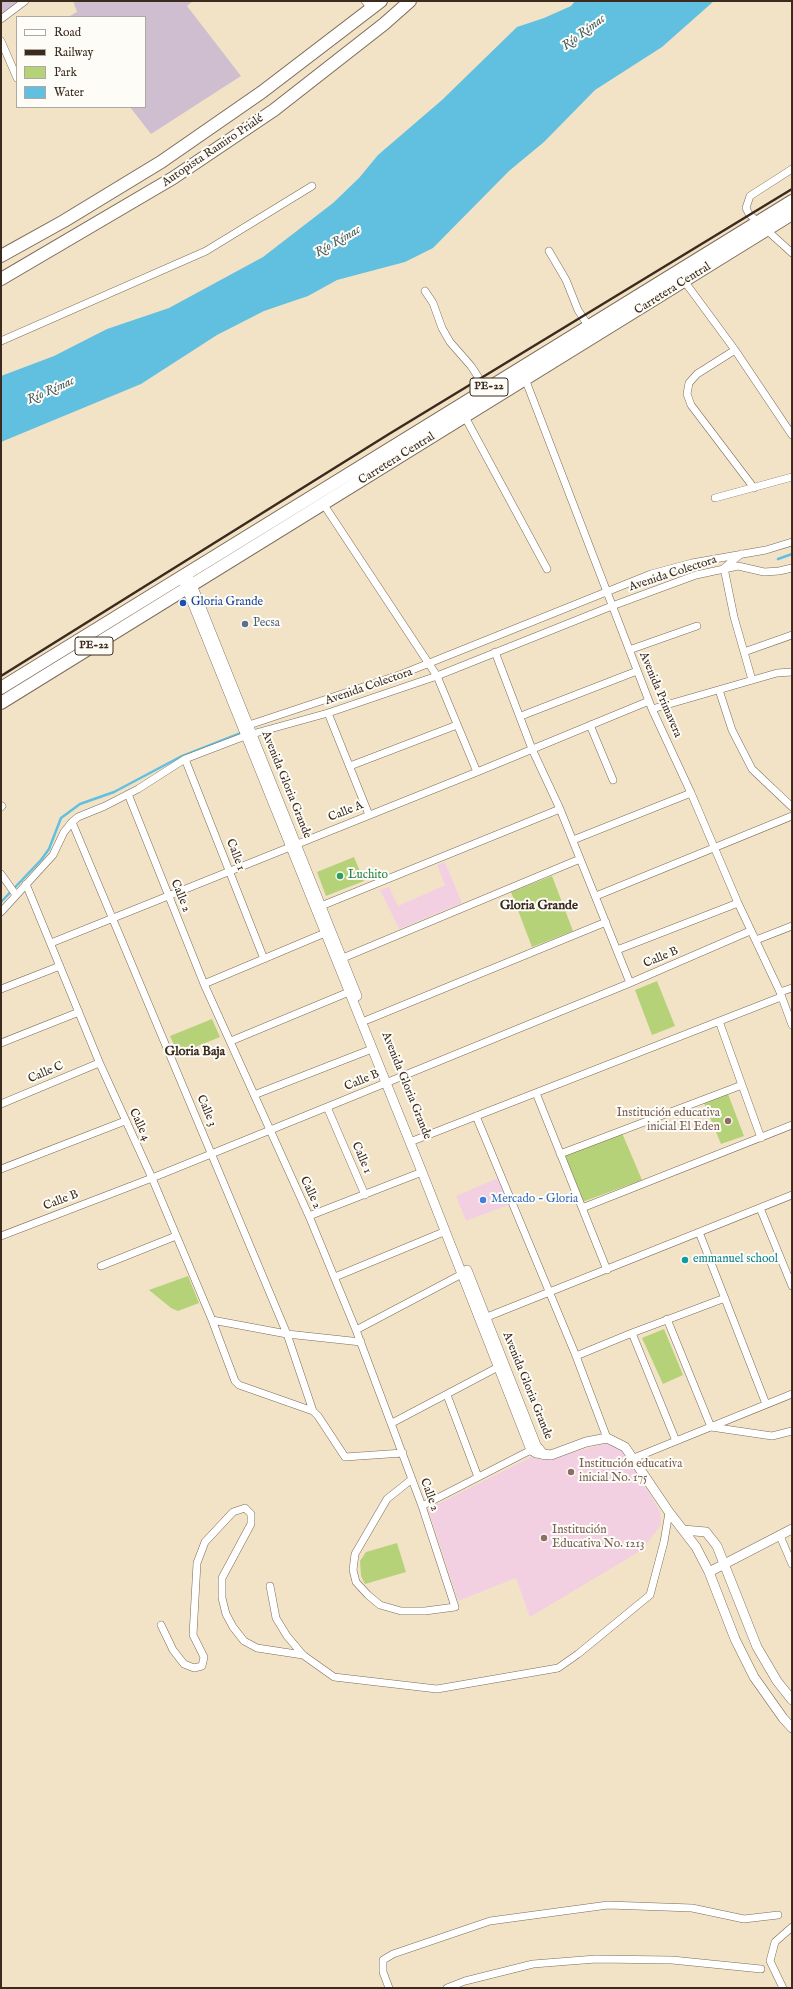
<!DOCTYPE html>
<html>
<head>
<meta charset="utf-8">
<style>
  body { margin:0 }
  #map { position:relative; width:793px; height:1989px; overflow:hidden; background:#f2e3c7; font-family:"IM FELL English",serif }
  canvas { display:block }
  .frame { position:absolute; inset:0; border:2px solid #3b2a1e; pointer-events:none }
  .legend { position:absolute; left:16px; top:16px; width:130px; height:92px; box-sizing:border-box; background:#fdfcf7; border:1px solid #afa8a0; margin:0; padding:5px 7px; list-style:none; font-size:12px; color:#3b2a1e }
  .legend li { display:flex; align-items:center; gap:8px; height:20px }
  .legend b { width:20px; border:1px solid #afa8a0 }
</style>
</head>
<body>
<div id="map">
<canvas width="793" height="1989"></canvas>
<div class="frame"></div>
<ul class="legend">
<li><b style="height:5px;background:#fff"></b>Road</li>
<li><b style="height:5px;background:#3b2a1e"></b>Railway</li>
<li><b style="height:11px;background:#b5d278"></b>Park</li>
<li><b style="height:11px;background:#61c0e0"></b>Water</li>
</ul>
</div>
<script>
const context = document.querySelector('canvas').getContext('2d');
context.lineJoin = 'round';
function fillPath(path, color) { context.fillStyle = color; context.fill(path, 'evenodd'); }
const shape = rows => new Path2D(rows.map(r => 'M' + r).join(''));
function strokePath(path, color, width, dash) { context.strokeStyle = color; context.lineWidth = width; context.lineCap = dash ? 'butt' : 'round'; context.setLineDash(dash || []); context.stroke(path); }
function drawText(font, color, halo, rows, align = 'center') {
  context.font = font + ' "IM FELL English",serif'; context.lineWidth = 4; context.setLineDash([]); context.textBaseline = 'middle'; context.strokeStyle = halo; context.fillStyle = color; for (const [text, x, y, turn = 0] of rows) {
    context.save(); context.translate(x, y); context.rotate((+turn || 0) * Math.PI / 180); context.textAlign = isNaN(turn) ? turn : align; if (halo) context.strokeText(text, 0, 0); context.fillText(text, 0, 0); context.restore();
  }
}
const built = shape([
  [445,862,462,903,399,929,380,890,389,887,398,906,445,885,437,865],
  [500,1177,511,1204,466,1221,456,1196],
  [607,1443,624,1451,660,1511,661,1525,642,1550,530,1617,516,1578,458,1601,428,1509,533,1456,537,1459,544,1460]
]);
const industrial = shape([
  [1,1,22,1,1,17],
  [73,1,193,1,187,6,241,76,151,134,130,107,145,107,145,17,68,17,77,12]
]);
const green = shape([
  [354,857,364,881,326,896,317,872],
  [552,876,573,931,532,947,511,892],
  [657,981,675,1026,652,1035,635,990],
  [212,1019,220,1037,178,1054,170,1036],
  [728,1094,744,1136,721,1144,704,1103],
  [622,1133,642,1180,582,1202,563,1155],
  [188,1276,199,1303,178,1311,171,1308,149,1290],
  [664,1329,683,1375,663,1384,642,1338],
  [397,1543,406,1572,365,1584,361,1576,360,1561,366,1552]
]);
const water = shape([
  [575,1,714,1,662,47,595,90,544,142,509,171,433,248,405,262,337,280,308,296,264,311,217,335,141,384,1,442,1,376,54,356,107,329,169,308,263,257,333,203,359,178,378,155,442,100,517,27,544,18,571,6]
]);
const stream = shape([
  [778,559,792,554],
  [1,902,41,860,49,849,61,818,80,804,114,792,180,757,241,733]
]);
const minor = shape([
  [365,1,372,9],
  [1,19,25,1],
  [1,41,17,78],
  [792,169,750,196,746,208,749,214,792,253],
  [549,251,566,280,578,310,589,327],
  [682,278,735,350,792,435],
  [425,291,433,303,442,328,450,342,471,366,486,389],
  [1,341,206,251,312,186],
  [735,350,697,374,689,383,687,394,691,405,754,488],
  [524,376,652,709,691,793,738,903,780,992,792,1025],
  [465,417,547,569],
  [715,498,792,477],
  [324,505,437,676,477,772],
  [741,554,724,568,734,617,752,680],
  [629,650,697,626],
  [495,652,532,749,560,809,630,983],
  [744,652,792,635],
  [719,690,732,730,752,769,792,807],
  [652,709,777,673,792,672],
  [328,713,369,815],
  [521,716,637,671],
  [249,725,402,674,651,574,692,563,766,550,792,542],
  [590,725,613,780],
  [185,759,264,959],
  [350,766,457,725],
  [128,794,204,984,309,1216,356,1330,422,1506,455,1607,425,1611,401,1611,380,1605,368,1595,356,1582,353,1570,355,1554,387,1499,412,1479],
  [1,807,2,806],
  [72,822,287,1334,313,1411],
  [573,840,691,793],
  [1,874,16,895],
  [26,884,100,1064,152,1178,212,1320,235,1381,239,1385,313,1411,318,1416,345,1457,403,1453],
  [596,896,792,816],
  [321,906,560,809],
  [1,912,53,855,64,832,72,822,78,817,105,806,138,789,185,759,245,736,328,713,437,676,612,606,696,575,738,566,764,572,779,571,792,568],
  [756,940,792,926],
  [51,943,477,772,649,701],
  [617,950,738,903],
  [338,960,580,859],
  [204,984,325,933],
  [1,989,60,966],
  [780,992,792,988],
  [367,1020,606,922],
  [719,1021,761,1138],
  [231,1041,349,992],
  [1,1043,79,1012],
  [536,1093,607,1270],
  [254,1095,372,1049],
  [1,1104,99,1063],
  [327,1107,365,1195],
  [476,1116,576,1356,607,1438],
  [410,1142,781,997],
  [560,1154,742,1085],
  [1,1169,125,1121],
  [582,1208,792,1125],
  [760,1208,792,1286],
  [309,1216,422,1172],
  [699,1232,766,1404],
  [1,1236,152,1178,327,1107,630,983,750,931],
  [101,1266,176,1236],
  [335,1277,446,1231],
  [482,1319,792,1195],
  [667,1319,711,1427],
  [212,1320,287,1334,361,1342],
  [356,1330,462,1274],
  [632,1333,676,1441],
  [576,1356,632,1333,725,1298],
  [447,1395,478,1477],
  [392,1423,502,1365],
  [711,1427,772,1436,792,1431],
  [634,1458,792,1394],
  [422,1506,531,1450],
  [780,1536,792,1564],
  [270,1586,276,1618,287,1636,303,1655,334,1677,437,1689,558,1668,578,1654,650,1595,664,1542,669,1512],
  [161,1625,173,1650,184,1664,194,1668,202,1666,204,1657,193,1635,197,1563,205,1542,233,1512,245,1508,251,1514,251,1524,222,1578,222,1598,226,1614,233,1627,244,1641,257,1648,303,1655],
  [389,1988,383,1972,383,1960,393,1954,490,1921,608,1905,692,1908,744,1919,778,1915],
  [447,1988,465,1981,533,1964,596,1959,672,1960,761,1969],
  [783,1988,770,1961,775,1942,792,1927]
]);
const tertiary = shape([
  [182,577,422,1172,531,1450,536,1453,551,1455,586,1442,607,1438,625,1447,669,1512,696,1547,709,1572,735,1639,754,1677,783,1718,792,1728],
  [190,580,357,996],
  [467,1270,536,1445,544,1455],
  [683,1530,706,1532,717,1546,757,1647,777,1681,792,1700],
  [709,1572,792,1529]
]);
const trunk = shape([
  [1,256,64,221,161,162,262,92,381,1],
  [1,279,173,178,274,110,384,24,410,1],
  [1,688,792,201],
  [1,703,792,214]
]);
const rail = shape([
  [1,676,389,434,792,189]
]);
const markers = [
  [183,603,4,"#1a4fb4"],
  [245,624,4,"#5c6f8a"],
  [340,876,4,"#2e9e5b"],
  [728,1121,4,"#8d6e63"],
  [483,1200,4,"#3f7fe0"],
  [685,1260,4,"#0f9aa8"],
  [571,1472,4,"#8d6e63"],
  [544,1538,4,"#8d6e63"]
];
const shields = [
  [489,387,38],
  [94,646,38]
];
const shieldNames = [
  ["PE-22",489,387],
  ["PE-22",94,646]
];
const streetNames = [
  ["Autopista Ramiro Prialé",213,151,-34],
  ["Carretera Central",673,289,-32],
  ["Carretera Central",397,459,-32],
  ["Avenida Colectora",673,574,-18],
  ["Avenida Colectora",369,687,-19],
  ["Avenida Primavera",660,695,67],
  ["Avenida Gloria Grande",286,785,68],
  ["Calle A",346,812,-22],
  ["Calle 1",235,855,69],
  ["Calle 2",180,896,68],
  ["Calle B",661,958,-23],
  ["Calle C",46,1073,-23],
  ["Calle B",362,1081,-23],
  ["Avenida Gloria Grande",406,1086,68],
  ["Calle 3",206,1111,67],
  ["Calle 4",139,1125,65],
  ["Calle 1",361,1158,67],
  ["Calle 2",310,1193,65],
  ["Calle B",61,1201,-21],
  ["Avenida Gloria Grande",527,1386,68],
  ["Calle 2",429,1495,70]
];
const transitNames = [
  ["Gloria Grande",191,603]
];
const serviceNames = [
  ["Pecsa",253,624]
];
const leisureNames = [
  ["Luchito",348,876]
];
const educationNames = [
  ["Institución educativa",720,1114,"right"],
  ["inicial El Eden",720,1128,"right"],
  ["Institución educativa",579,1465],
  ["inicial No. 175",579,1479],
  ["Institución",552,1531],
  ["Educativa No. 1213",552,1545]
];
const shopNames = [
  ["Mercado - Gloria",491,1200]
];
const cultureNames = [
  ["emmanuel school",693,1260]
];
const waterNames = [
  ["Río Rímac",584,33,-37],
  ["Río Rímac",338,242,-30],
  ["Río Rímac",51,391,-24]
];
const neighbourhoodNames = [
  ["Gloria Grande",539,906],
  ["Gloria Baja",195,1052]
];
fillPath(built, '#f2d0e2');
fillPath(industrial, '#cfbed0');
fillPath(green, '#b5d278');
fillPath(water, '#61c0e0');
strokePath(stream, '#61c0e0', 2.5);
strokePath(minor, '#7b6b59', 8);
strokePath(tertiary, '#7b6b59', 10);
strokePath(trunk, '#7b6b59', 14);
strokePath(minor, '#fff', 7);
strokePath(tertiary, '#fff', 9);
strokePath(trunk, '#fff', 12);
strokePath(rail, '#3b2a1e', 2.5);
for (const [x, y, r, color] of markers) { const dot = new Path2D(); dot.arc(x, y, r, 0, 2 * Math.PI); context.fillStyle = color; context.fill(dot); strokePath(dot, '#fdfcf7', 1.5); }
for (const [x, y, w] of shields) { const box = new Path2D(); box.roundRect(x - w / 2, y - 9, w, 18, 3); context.fillStyle = '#fdfcf7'; context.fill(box); strokePath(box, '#3b2a1e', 1); }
drawText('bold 11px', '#3b2a1e', null, shieldNames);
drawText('12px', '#3b2a1e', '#fdfcf7', streetNames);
drawText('12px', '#164399', '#fdfcf7', transitNames, 'left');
drawText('12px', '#4e5e75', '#fdfcf7', serviceNames, 'left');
drawText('12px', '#27864d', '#fdfcf7', leisureNames, 'left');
drawText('12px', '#785e54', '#fdfcf7', educationNames, 'left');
drawText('12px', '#366cbe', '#fdfcf7', shopNames, 'left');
drawText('12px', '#0d838f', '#fdfcf7', cultureNames, 'left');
drawText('italic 13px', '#485e62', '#fdfcf7', waterNames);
drawText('bold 13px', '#3b2a1e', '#fdfcf7', neighbourhoodNames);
</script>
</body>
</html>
